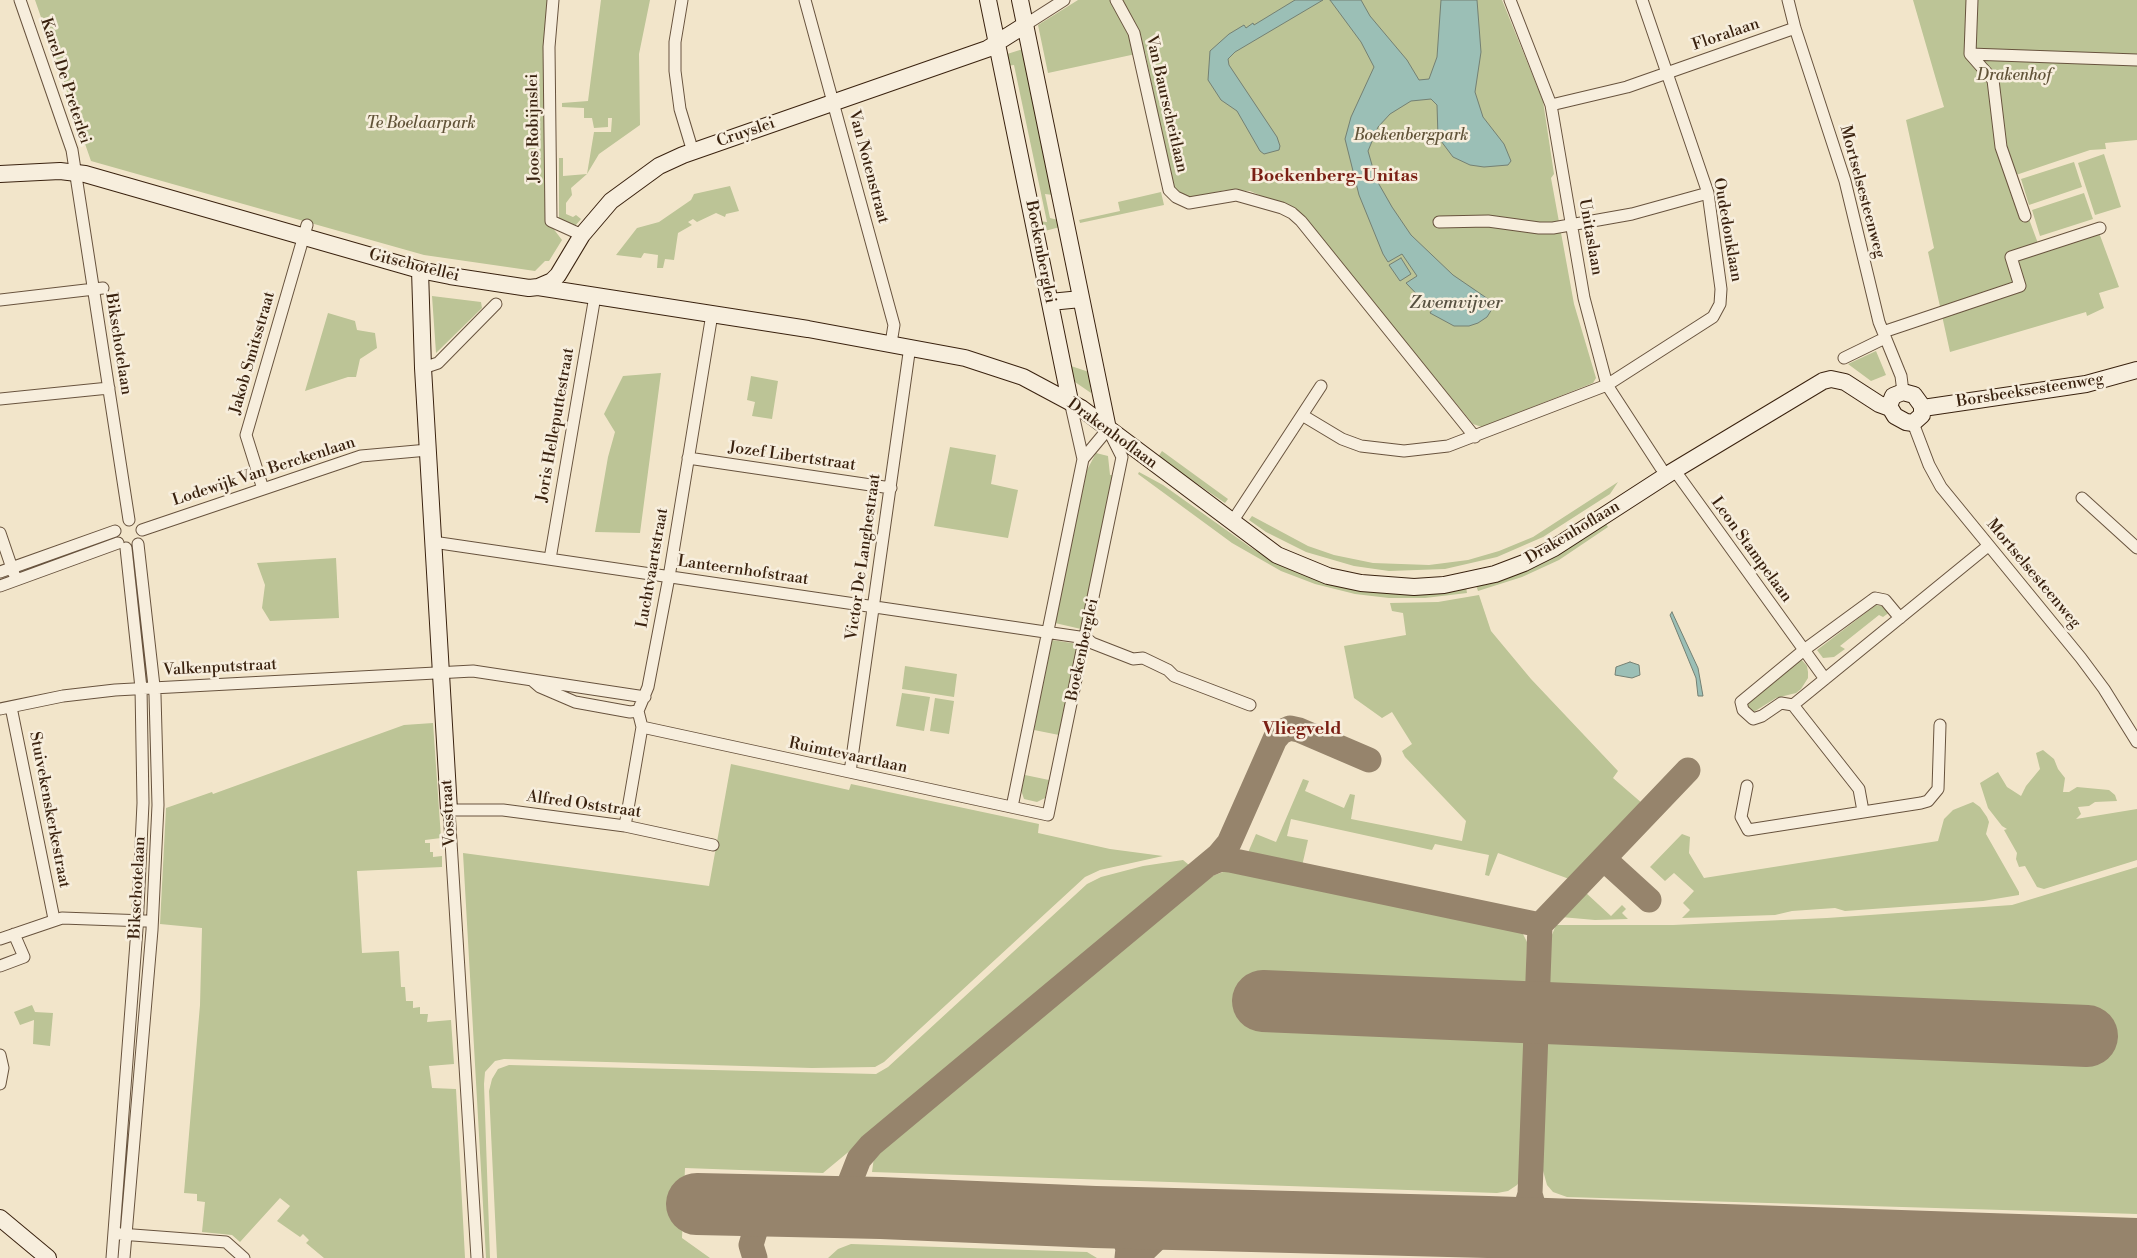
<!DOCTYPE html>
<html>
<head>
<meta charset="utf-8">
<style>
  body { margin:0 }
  canvas { display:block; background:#f2e5ca }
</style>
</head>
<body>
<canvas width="2137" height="1258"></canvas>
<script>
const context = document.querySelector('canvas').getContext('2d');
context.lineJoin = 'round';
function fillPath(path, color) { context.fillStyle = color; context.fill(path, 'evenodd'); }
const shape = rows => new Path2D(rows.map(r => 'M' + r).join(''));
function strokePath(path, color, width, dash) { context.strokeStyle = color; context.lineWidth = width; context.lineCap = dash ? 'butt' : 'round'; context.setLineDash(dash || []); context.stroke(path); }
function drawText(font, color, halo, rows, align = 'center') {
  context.font = font + ' "Libre Bodoni",serif'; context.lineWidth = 5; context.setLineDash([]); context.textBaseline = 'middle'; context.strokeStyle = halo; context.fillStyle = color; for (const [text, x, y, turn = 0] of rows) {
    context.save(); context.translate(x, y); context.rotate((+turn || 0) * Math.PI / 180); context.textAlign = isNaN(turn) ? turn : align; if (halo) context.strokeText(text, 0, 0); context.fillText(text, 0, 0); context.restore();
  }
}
const green = shape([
  [35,0,549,0,546,219,562,240,549,261,545,261,535,271,424,255,91,161],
  [601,0,650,0,639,54,640,125,599,154,587,174,571,188,572,195,566,203,566,214,573,217,576,215,581,219,575,226,559,218,559,158,563,158,563,176,587,174,594,132,611,132,612,118,608,118,608,127,594,128,592,118,584,118,584,108,562,107,562,103,588,101],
  [1078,0,1502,0,1543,101,1554,174,1551,178,1574,304,1596,378,1593,383,1482,427,1473,424,1300,213,1250,191,1226,190,1189,198,1183,197,1173,187,1145,52,1048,73,1038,25],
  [1913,0,2137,0,2137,140,2105,143,2106,149,2090,150,2013,176,2039,246,2098,230,2119,287,2099,293,2104,308,2087,316,2086,312,1950,352,1928,252,1934,248,1906,120,1944,107],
  [1023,49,1053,195,1045,194,1050,218,1058,220,1060,227,1041,232,1038,221,1047,222,1014,65,1006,66,1004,55],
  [2104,154,2121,207,2095,215,2078,163],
  [2074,162,2082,187,2029,205,2021,179],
  [730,186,739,211,726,214,725,217,716,213,697,222,693,219,688,222,692,225,678,233,674,260,665,259,663,268,657,268,658,255,644,253,641,258,616,255,637,228,659,222,691,200,694,194],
  [1161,192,1164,205,1080,223,1079,220,1120,211,1118,202],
  [2084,193,2093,219,2040,236,2032,210],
  [432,296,481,302,482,308,436,353],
  [328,313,355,321,357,330,375,333,377,348,360,359,356,377,348,377,305,391],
  [1876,351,1886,375,1871,381,1848,364],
  [1071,366,1089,372,1091,393,1075,382],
  [661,373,640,533,595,532,608,457,615,432,604,414,623,376],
  [751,376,778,381,772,419,752,416,755,402,747,400],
  [950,447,996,455,991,484,1018,490,1008,538,934,526],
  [1162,451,1228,499,1225,503,1158,457],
  [1096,453,1108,456,1110,475,1113,475,1081,629,1055,623,1087,470],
  [1139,472,1163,485,1250,547,1274,561,1304,574,1466,587,1467,593,1425,598,1389,598,1355,594,1315,584,1281,571,1232,543,1138,474],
  [1618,482,1610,494,1543,537,1497,557,1445,569,1389,571,1354,566,1306,552,1266,532,1249,520,1252,516,1308,546,1334,555,1373,563,1429,565,1468,560,1499,551,1533,537],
  [1604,521,1608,527,1559,560,1522,577,1478,591,1476,585],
  [336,558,339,618,270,621,262,608,265,585,257,563],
  [1479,595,1491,631,1531,679,1618,771,1613,778,1643,804,1572,880,1498,853,1489,876,1485,875,1489,855,1435,844,1432,850,1291,819,1287,836,1308,840,1302,866,1247,855,1256,834,1276,842,1303,779,1309,781,1305,791,1344,808,1350,794,1355,795,1351,819,1462,841,1466,821,1405,757,1402,751,1412,744,1392,712,1382,718,1354,698,1344,646,1406,635,1403,613,1392,611,1390,603,1438,602],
  [1876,605,1883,606,1890,612,1883,617,1879,615,1840,646,1845,649,1834,657,1823,658,1817,650],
  [1052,640,1078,644,1059,735,1034,730],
  [1801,659,1807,666,1808,672,1808,678,1801,689,1796,693,1776,698,1752,713,1746,706,1748,701],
  [905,666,957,674,954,697,902,689],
  [902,693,930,697,924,731,896,726],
  [935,698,954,701,949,734,930,731],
  [433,723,441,838,425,840,425,843,430,843,430,852,433,852,433,857,442,856,442,867,357,871,361,937,362,953,399,951,401,987,405,987,406,1001,413,1001,413,1008,420,1007,420,1014,428,1014,427,1022,451,1020,454,1064,429,1066,432,1088,456,1089,465,1258,324,1258,306,1243,309,1240,303,1234,300,1237,277,1221,290,1206,280,1198,240,1242,232,1235,202,1232,205,1202,197,1201,197,1194,184,1193,200,1005,202,928,160,924,166,808,212,792,213,794,404,725],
  [2043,750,2054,759,2058,769,2065,778,2063,792,2069,792,2077,787,2109,790,2115,795,2117,801,2095,802,2089,806,2078,807,2081,814,2076,819,2137,809,2137,860,2044,889,2037,887,2025,866,2019,867,2016,859,2017,853,2004,830,2007,829,2002,826,1988,808,1980,783,1998,772,2007,787,2021,796,2026,786,2040,769,2036,753],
  [731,764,849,790,851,784,1039,824,1038,833,1110,849,1163,856,1100,870,1085,877,884,1062,875,1067,812,1068,504,1059,495,1061,485,1072,484,1084,490,1258,486,1258,463,853,709,886],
  [1025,775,1049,780,1045,798,1037,802,1024,799,1021,790],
  [1973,802,1980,807,1987,817,1989,822,1986,834,2019,892,2019,895,1983,901,1845,911,1835,908,1792,911,1775,915,1682,918,1690,910,1683,903,1694,891,1674,873,1665,881,1650,867,1682,834,1690,837,1689,853,1704,878,1938,841,1944,819,1953,810],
  [1183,860,1189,865,1186,872,823,1173,685,1168,682,1238,710,1258,497,1258,489,1091,492,1079,498,1069,509,1065,876,1074,888,1067,1087,884,1101,877,1143,866],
  [2137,867,2137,1214,1567,1197,1553,1192,1547,1185,1542,1167,1549,942,1556,925,1673,925,1827,918,2012,905],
  [1226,871,1515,927,1523,934,1527,942,1523,1176,1517,1185,1508,1191,1497,1193,872,1172,874,1157,879,1150,1209,877],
  [1585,892,1611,916,1622,905,1626,909,1622,913,1628,919,1595,920,1561,917],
  [32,1005,35,1012,53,1013,50,1046,33,1044,34,1020,20,1025,14,1012],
  [851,1244,1087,1252,1097,1258,828,1258,838,1249]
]);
const water = shape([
  [1295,0,1323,0,1235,52,1228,59,1229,65,1277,137,1280,146,1279,150,1264,154,1260,151,1237,111,1221,100,1208,80,1210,51,1229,34,1244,25,1246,28,1253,23,1254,25,1295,0],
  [1330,0,1361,0,1370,16,1407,60,1419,80,1429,79,1437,57,1441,0,1477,0,1481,52,1475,92,1483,117,1504,144,1511,161,1508,165,1484,167,1470,165,1453,157,1438,137,1437,105,1431,99,1411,101,1390,114,1378,127,1368,151,1376,179,1392,207,1411,235,1453,275,1491,301,1492,309,1487,317,1478,323,1469,326,1454,326,1430,313,1432,310,1406,283,1417,276,1402,254,1388,262,1383,254,1359,195,1345,139,1351,117,1374,67,1361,42,1330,0],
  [1401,258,1411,274,1400,281,1389,265,1401,258],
  [1672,612,1698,668,1703,696,1698,696,1696,678,1670,615,1672,612],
  [1630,662,1639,665,1640,675,1632,678,1615,675,1616,667,1630,662]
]);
const taxiway = shape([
  [1604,859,1649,900],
  [1209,864,1221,859,1230,860,1540,925],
  [1530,1194,1534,1208,1545,1222,1573,1230],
  [881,1208,865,1205,853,1192,850,1182,859,1159,871,1145,1219,855,1229,843,1275,739,1281,732,1290,728,1299,730,1369,760],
  [1095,1217,1112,1223,1122,1230,1128,1249,1127,1258],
  [1488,1227,1513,1221,1526,1207,1530,1194,1540,925,1688,770],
  [755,1258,751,1245,757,1225,767,1215,785,1206],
  [1136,1258,1159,1236,1186,1225,1210,1220]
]);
const runway = shape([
  [1263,1001,2087,1036],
  [697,1204,881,1208,1095,1217,1488,1227,2137,1249]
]);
const street = shape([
  [20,0,72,150,129,520],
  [553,0,549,47,551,221,582,235],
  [682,0,675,42,675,71,680,109,693,152],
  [805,0,894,325,891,343],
  [1116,0,1134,33,1169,190,1176,197,1189,203,1236,195,1282,208,1292,213,1301,221,1475,437],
  [1510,0,1551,105,1584,298,1607,385,1661,468],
  [1788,0,1795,28,1845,181,1879,322,1901,376,1903,392],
  [1972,0,1970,54,2137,60],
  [1025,25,1064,0],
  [1970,54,1993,80,2001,147,2025,216],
  [1551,105,1627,87,1795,28],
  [1439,222,1488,221,1539,228,1553,228,1632,214,1708,193],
  [0,300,103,288],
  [1883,332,2020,286,2011,257,2100,228],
  [1844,358,1885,338],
  [423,368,438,363,496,304],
  [0,399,109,388],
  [1302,415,1342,439,1361,446,1404,451,1448,446,1607,385,1713,317,1720,304,1721,289,1708,193,1642,0],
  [1913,423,1929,465,1941,487,2081,658,2104,689,2137,742],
  [688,458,891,488],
  [1670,473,1678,475,1825,679],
  [263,489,246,435,307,225],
  [2082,498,2137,548],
  [1232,522,1321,386],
  [142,530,361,456,428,450],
  [0,533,14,574],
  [433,542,1086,638,1092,643,1133,659,1143,658,1168,670,1174,676,1250,705],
  [550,559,595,296],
  [0,572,115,531],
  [0,586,118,543],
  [533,681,540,687,575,702,630,712,638,711],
  [1793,705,1781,703,1762,716,1753,719,1743,710,1741,702,1804,650,1875,598,1885,600,1900,618],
  [1793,705,1988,546],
  [1793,705,1859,789,1863,811],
  [11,707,54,919],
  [0,709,63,696,115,690,473,671,645,697],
  [642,727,1048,815,1122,457,1108,429,1083,459],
  [850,772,910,346],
  [1747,786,1741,817,1748,830,1921,803,1928,801,1938,789,1940,725],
  [1012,807,1083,459,1070,401],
  [625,826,642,727,638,711,648,687,669,577,712,314],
  [0,939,62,918,146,921],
  [0,966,24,957,14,934],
  [0,1055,3,1068,0,1084],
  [120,1234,226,1242,244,1258],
  [112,1258,137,929,143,803,141,688,126,548],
  [124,1258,152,930,158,805,155,695,138,544],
  [477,1258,449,810,503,810,625,826,713,845]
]);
const secondary = shape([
  [988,0,1070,401],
  [1020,0,1108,429],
  [0,174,60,171,85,174,420,270,450,276,529,288,538,287,808,329,965,358,1023,377,1081,408,1277,555,1328,576,1361,583,1414,587,1444,585,1495,574,1524,563,1554,548,1670,473,1823,381,1831,379,1845,382,1879,404,1890,408],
  [420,270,423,368,449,810],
  [538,287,552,281,558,275,582,235,611,201,659,166,683,155,987,49,1025,25],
  [1050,302,1081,299],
  [1903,392,1914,395,1922,406,1922,415,1913,423,1906,422,1895,416,1889,406,1893,396,1903,392],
  [1923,408,2086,384,2137,370],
  [0,1218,48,1258]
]);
const streetNames = [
  ["Floralaan",1726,35,-19],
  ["Karel De Preterlei",65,81,72],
  ["Van Baurscheitlaan",1166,104,77],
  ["Joos Robijnslei",534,128,-91],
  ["Cruyslei",746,133,-19],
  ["Van Notenstraat",868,167,75],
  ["Mortselsesteenweg",1862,192,75],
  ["Oudedonklaan",1727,230,80],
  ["Unitaslaan",1590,237,80],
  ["Boekenberglei",1040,252,79],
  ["Gitschotellei",414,266,14],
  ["Bikschotelaan",118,344,81],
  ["Jakob Smitsstraat",253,353,-74],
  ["Borsbeeksesteenweg",2030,391,-9],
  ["Joris Helleputtestraat",556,425,-80],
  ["Drakenhoflaan",1112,434,36],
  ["Jozef Libertstraat",792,457,8],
  ["Lodewijk Van Berckenlaan",264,472,-18],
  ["Drakenhoflaan",1573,533,-31],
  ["Leon Stampelaan",1751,550,54],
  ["Victor De Langhestraat",864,557,-82],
  ["Luchtvaartstraat",653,568,-80],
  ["Lanteernhofstraat",743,571,8],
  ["Mortselsesteenweg",2033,574,50],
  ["Boekenberglei",1083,650,-78],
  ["Valkenputstraat",220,668,-3],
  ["Ruimtevaartlaan",848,756,12],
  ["Alfred Oststraat",584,805,8],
  ["Stuivekenskerkestraat",49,810,79],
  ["Vosstraat",449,813,-93],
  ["Bikschotelaan",138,888,-87]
];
const parkNames = [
  ["Drakenhof",2014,76],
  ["Te Boelaarpark",421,124],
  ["Boekenbergpark",1411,136]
];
const neighbourhoodNames = [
  ["Boekenberg-Unitas",1334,177],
  ["Vliegveld",1302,730]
];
const waterNames = [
  ["Zwemvijver",1456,304]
];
fillPath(green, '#bcc496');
fillPath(water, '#9bbfb6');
strokePath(water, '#748073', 1);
strokePath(taxiway, '#96846c', 25);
strokePath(runway, '#96846c', 62);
strokePath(street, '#68533e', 13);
strokePath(secondary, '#3a220f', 18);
strokePath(street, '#f7eedd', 11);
strokePath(secondary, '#f7eedd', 16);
drawText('16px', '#3a220f', '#f7eedd', streetNames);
drawText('italic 16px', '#615338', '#f7eedd', parkNames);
drawText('bold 18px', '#7a1f14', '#f7eedd', neighbourhoodNames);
drawText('italic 18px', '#575141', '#f7eedd', waterNames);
</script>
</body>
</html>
